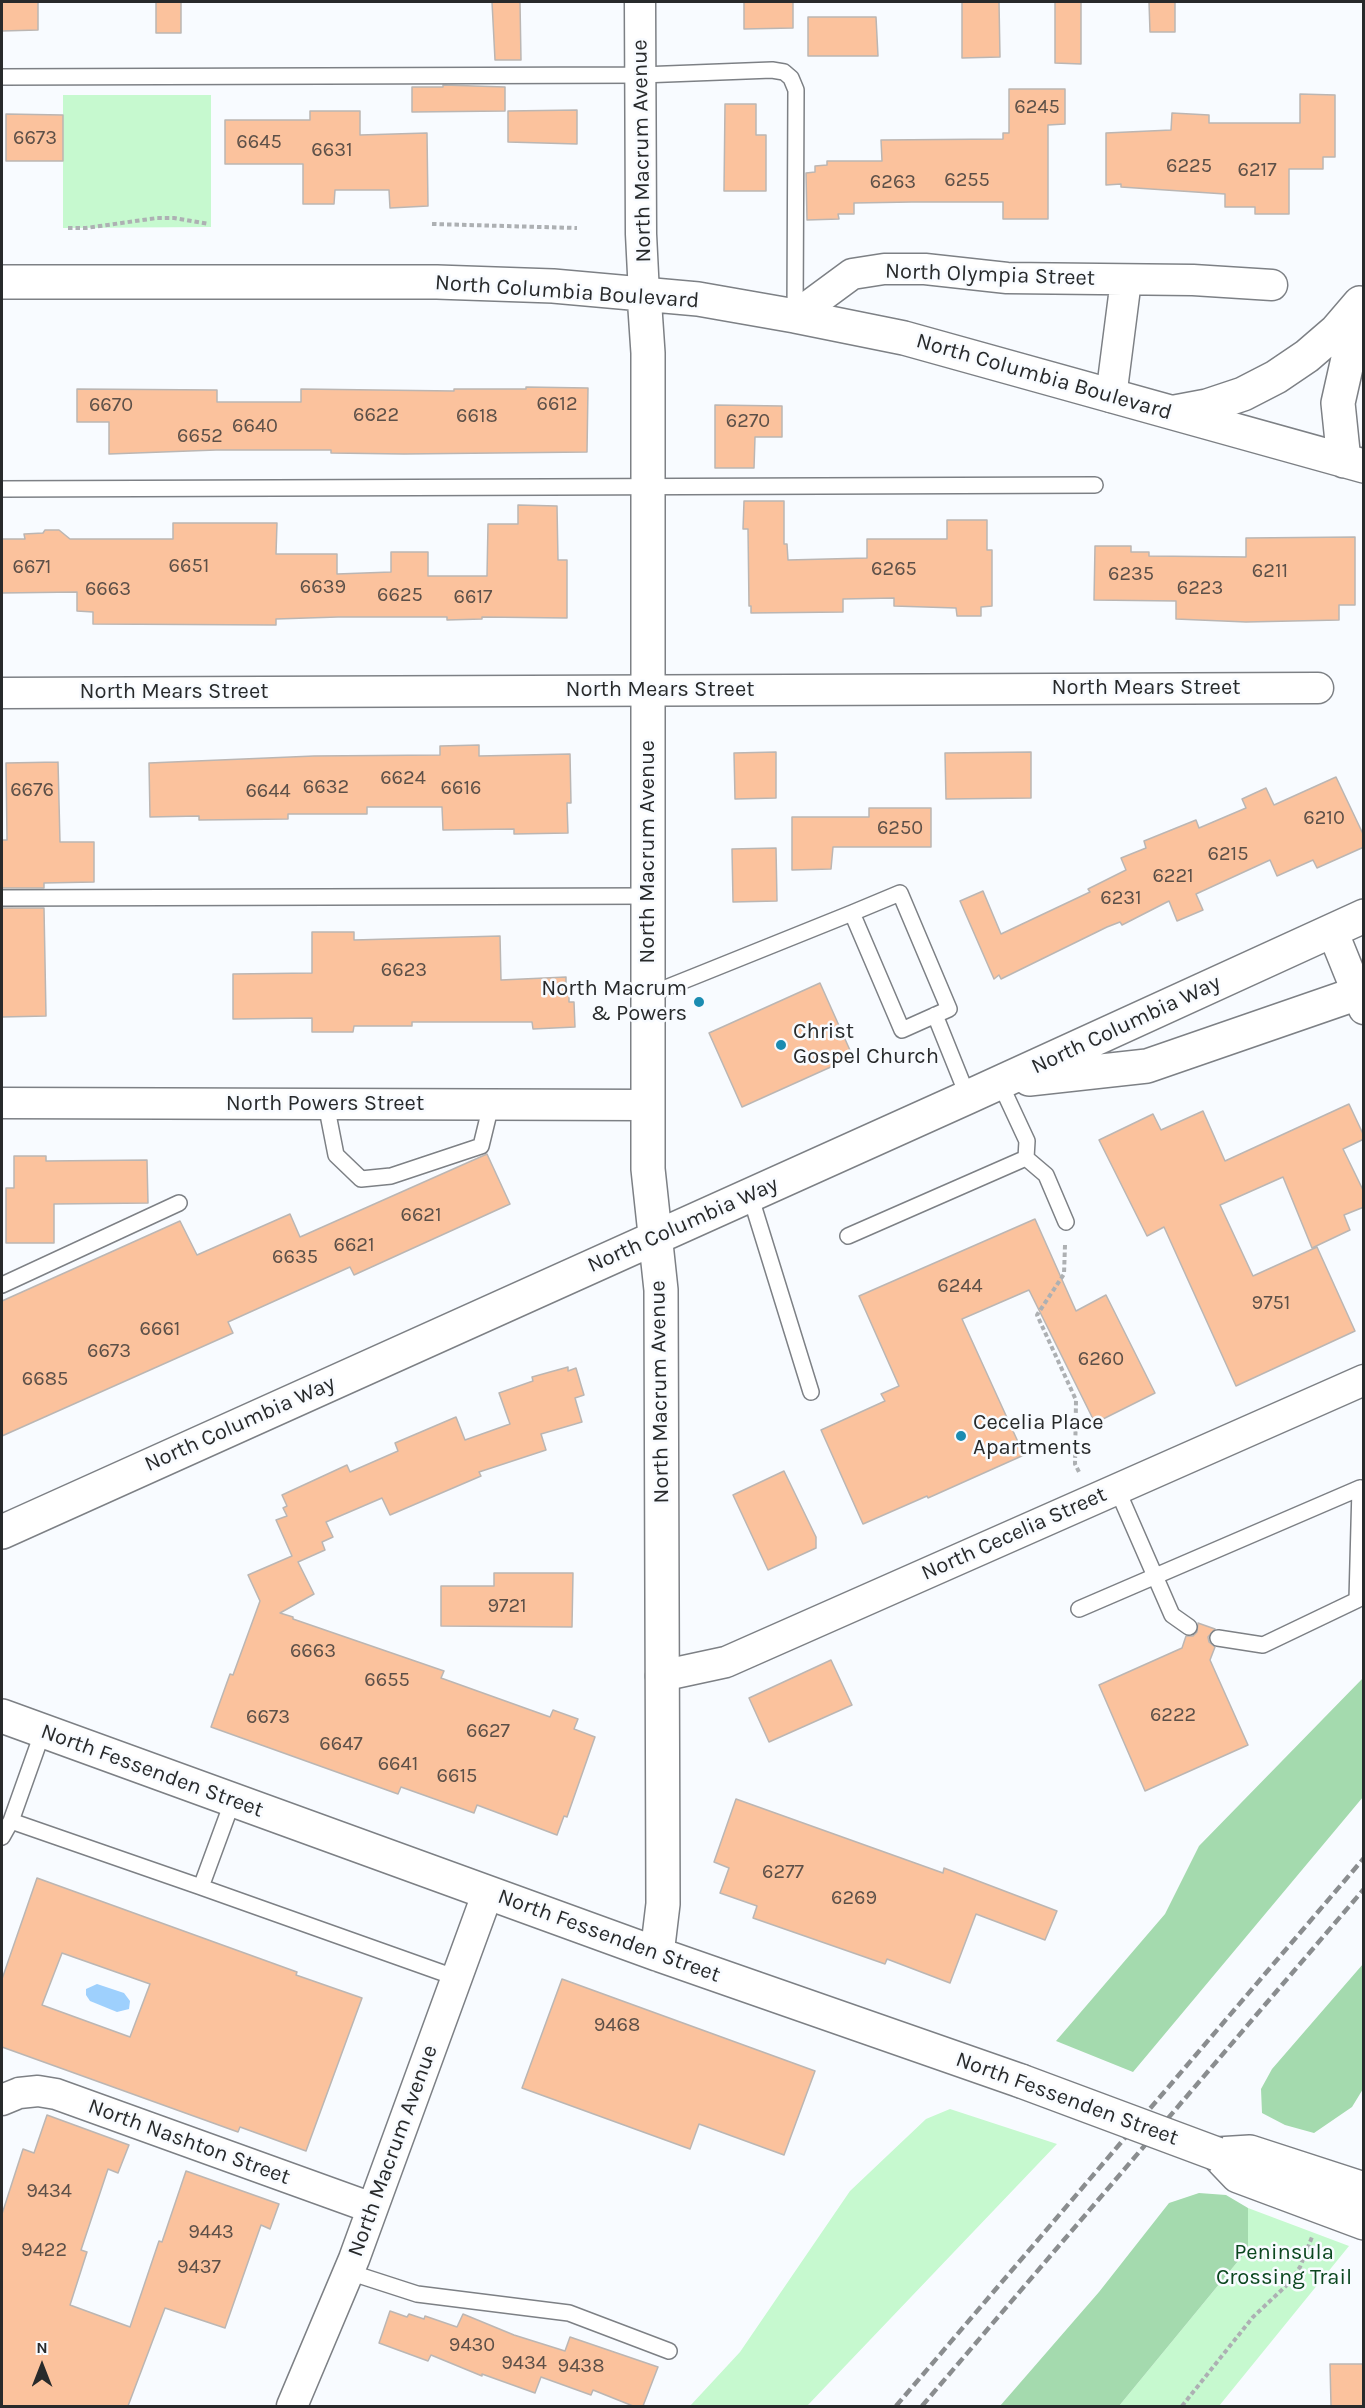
<!DOCTYPE html>
<html>
<head>
<meta charset="utf-8">
<style>
  body { margin:0 }
  #map { position:relative; width:1365px; height:2408px; overflow:hidden; background:#f8fbff; font-family:Karla,sans-serif }
  canvas { display:block }
  .frame { position:absolute; inset:0; border:3px solid #282a2b; pointer-events:none }
  .north { position:absolute; left:12px; top:2336px; width:60px; height:60px; -webkit-text-stroke:4px #f8fbff; paint-order:stroke; rotate:0deg; font-size:16px; font-weight:700; line-height:24px; text-align:center; color:#282a2b }
  .north::after { content:''; display:block; margin:auto; width:21px; height:27px; background:#282a2b; clip-path:polygon(50% 0,100% 100%,50% 72%,0 100%) }
</style>
</head>
<body>
<div id="map">
<canvas width="1365" height="2408"></canvas>
<div class="frame"></div>
<div class="north">N</div>
</div>
<script>
const context = document.querySelector('canvas').getContext('2d');
context.lineJoin = 'round';
function fillPath(path, color) { context.fillStyle = color; context.fill(path, 'evenodd'); }
const shape = rows => new Path2D(rows.map(r => 'M' + r).join(''));
function strokePath(path, color, width, dash) { context.strokeStyle = color; context.lineWidth = width; context.lineCap = dash ? 'butt' : 'round'; context.setLineDash(dash || []); context.stroke(path); }
function drawText(font, color, halo, rows, align = 'center') {
  context.font = font + ' Karla,sans-serif'; context.lineWidth = 5; context.setLineDash([]); context.textBaseline = 'middle'; context.strokeStyle = halo; context.fillStyle = color; for (const [text, x, y, turn = 0] of rows) {
    context.save(); context.translate(x, y); context.rotate((+turn || 0) * Math.PI / 180); context.textAlign = isNaN(turn) ? turn : align; if (halo) context.strokeText(text, 0, 0); context.fillText(text, 0, 0); context.restore();
  }
}
const green = shape([
  [63,95,211,95,211,227,63,228],
  [950,2109,1057,2144,807,2406,690,2406,740,2352,850,2191,926,2119],
  [1248,2208,1349,2246,1219,2406,1119,2406,1248,2249]
]);
const forest = shape([
  [1363,1678,1363,1797,1133,2072,1056,2041,1165,1914,1199,1846],
  [1363,1964,1363,2089,1352,2107,1314,2133,1285,2125,1262,2113,1261,2089,1272,2069],
  [1199,2193,1226,2195,1248,2208,1248,2249,1119,2406,1000,2406,1099,2292,1169,2203]
]);
const water = shape([
  [97,1984,124,1993,130,2001,129,2009,117,2012,90,2001,86,1995,86,1989]
]);
const building = shape([
  [2,2,38,2,38,30,2,31,2,2],
  [156,2,181,2,181,33,156,33,156,2],
  [492,2,520,2,521,60,495,60,492,2],
  [744,2,793,2,793,28,744,29,744,2],
  [962,2,999,2,1000,57,962,58,962,2],
  [1055,2,1081,2,1081,64,1055,63,1055,2],
  [1149,2,1175,2,1175,32,1150,32,1149,2],
  [808,17,876,17,878,56,808,56,808,17],
  [443,85,505,87,505,111,412,112,412,87,443,87,443,85],
  [1009,89,1065,89,1065,124,1048,125,1048,219,1003,219,1003,202,912,202,854,203,854,214,838,214,839,219,807,220,806,173,815,172,815,166,827,165,827,161,882,161,881,140,1003,139,1003,133,1009,133,1009,89],
  [1300,94,1335,95,1335,157,1323,157,1323,169,1289,169,1289,214,1255,214,1255,207,1225,207,1225,194,1121,187,1121,184,1106,185,1106,133,1171,130,1172,113,1209,115,1209,123,1300,123,1300,94],
  [725,104,756,104,756,135,766,135,766,191,724,191,725,104],
  [577,110,577,144,508,142,508,111,577,110],
  [310,111,360,111,360,135,427,133,428,206,390,208,389,190,335,190,334,204,303,204,303,164,225,164,225,120,310,120,310,111],
  [6,114,63,115,63,161,6,161,6,114],
  [526,387,588,388,587,452,404,454,331,453,331,450,216,450,109,454,109,422,77,422,77,389,217,390,217,402,301,402,301,389,454,391,454,389,526,389,526,387],
  [715,405,782,406,782,437,755,437,754,468,715,468,715,405],
  [744,501,784,501,784,544,787,544,788,560,867,558,867,539,947,539,947,520,987,520,987,550,992,550,992,606,981,607,981,616,957,616,956,608,894,606,894,598,843,599,843,612,751,613,751,606,749,606,748,529,743,529,744,501],
  [518,505,557,506,558,560,567,560,567,618,482,617,482,619,447,620,447,617,338,617,276,619,276,625,93,624,93,612,77,611,77,592,2,593,2,539,25,539,24,534,43,533,45,530,59,530,70,539,173,539,173,523,277,523,276,554,337,554,337,574,391,572,391,552,428,552,428,576,487,576,488,524,518,524,518,505],
  [1355,537,1355,605,1339,605,1339,620,1246,622,1176,619,1176,601,1094,600,1095,546,1131,546,1131,552,1149,552,1149,556,1246,557,1246,538,1355,537],
  [479,745,479,756,570,754,571,803,567,803,568,833,514,834,514,829,443,830,442,807,367,807,367,814,288,814,288,819,199,820,199,816,150,817,149,763,314,756,440,755,440,746,479,745],
  [776,752,776,798,735,799,734,753,776,752],
  [1031,752,1031,798,946,799,945,753,1031,752],
  [58,762,60,842,94,842,94,882,44,883,44,888,2,888,2,840,7,840,6,763,58,762],
  [1336,777,1364,836,1364,847,1317,868,1313,860,1277,876,1270,860,1196,894,1203,910,1177,921,1169,901,1122,925,1120,922,1107,927,1001,979,999,975,994,979,960,901,983,891,1001,934,1090,892,1088,889,1126,870,1121,858,1146,848,1144,841,1196,820,1199,828,1246,808,1242,799,1266,788,1274,805,1336,777],
  [869,808,931,808,931,847,833,847,831,869,792,870,792,817,869,817,869,808],
  [776,848,777,901,733,902,732,849,776,848],
  [2,908,44,908,46,1016,2,1017,2,908],
  [312,932,354,932,354,940,500,936,501,980,566,977,566,987,569,987,569,1002,574,1002,575,1027,533,1029,532,1022,412,1022,412,1026,354,1026,353,1032,312,1032,312,1018,233,1019,233,974,312,973,312,932],
  [820,983,853,1057,742,1107,709,1033,820,983],
  [1349,1104,1364,1136,1364,1139,1343,1149,1364,1192,1364,1207,1344,1215,1350,1230,1312,1248,1283,1177,1220,1205,1253,1276,1317,1247,1355,1331,1236,1386,1164,1227,1147,1236,1099,1140,1153,1114,1161,1130,1203,1111,1225,1161,1349,1104],
  [487,1154,510,1204,354,1275,350,1267,228,1322,233,1333,2,1436,2,1301,180,1221,197,1255,290,1214,300,1237,487,1154],
  [14,1156,46,1156,46,1161,147,1160,148,1203,54,1204,54,1243,6,1243,6,1188,14,1188,14,1156],
  [1035,1219,1076,1311,1106,1295,1155,1393,1095,1423,1029,1290,962,1319,1024,1455,928,1498,927,1496,863,1524,821,1430,885,1401,881,1394,899,1386,859,1296,1035,1219],
  [568,1367,568,1371,576,1368,584,1395,575,1398,582,1422,541,1434,546,1450,479,1472,481,1476,390,1515,382,1498,326,1522,333,1537,322,1542,325,1550,298,1562,314,1594,280,1613,293,1617,293,1619,444,1671,441,1678,550,1717,553,1710,578,1719,574,1729,595,1737,567,1817,564,1816,557,1835,477,1805,474,1813,401,1787,398,1794,211,1727,230,1674,233,1675,260,1601,248,1575,292,1556,276,1520,287,1516,283,1508,287,1506,282,1495,347,1465,350,1472,398,1451,395,1443,456,1417,465,1440,510,1424,499,1393,533,1381,532,1377,568,1367],
  [784,1471,816,1537,816,1548,768,1570,733,1495,784,1471],
  [494,1573,573,1573,572,1627,441,1626,441,1586,494,1586,494,1573],
  [1198,1623,1215,1629,1208,1637,1209,1642,1215,1647,1210,1660,1248,1745,1145,1791,1099,1685,1182,1648,1186,1636,1193,1636,1197,1632,1198,1623],
  [831,1660,852,1705,769,1742,749,1698,831,1660],
  [736,1799,943,1873,944,1868,1057,1911,1045,1940,976,1914,950,1983,887,1959,885,1964,753,1918,757,1906,720,1893,729,1868,714,1862,736,1799],
  [37,1878,297,1972,296,1975,362,1998,306,2151,240,2127,238,2132,2,2047,2,1979,37,1878],
  [62,1953,150,1984,130,2037,42,2005,62,1953],
  [562,1979,815,2071,784,2155,699,2124,690,2149,522,2088,562,1979],
  [47,2115,129,2145,118,2173,108,2169,81,2250,87,2252,70,2305,130,2327,159,2241,162,2242,186,2171,279,2204,270,2229,261,2225,225,2328,165,2308,128,2406,2,2406,2,2214,23,2149,34,2153,47,2115],
  [390,2311,407,2317,409,2314,424,2319,425,2316,457,2327,463,2314,514,2335,565,2351,570,2337,658,2367,643,2406,633,2406,593,2390,591,2395,541,2377,535,2393,482,2374,482,2376,431,2355,428,2361,379,2343,390,2311],
  [1330,2364,1364,2364,1364,2406,1331,2406,1330,2364]
]);
const path = shape([
  [432,224,577,228],
  [68,228,86,228,157,218,174,218,209,224],
  [1065,1245,1064,1274,1037,1315,1076,1400,1075,1464,1079,1472],
  [1182,2406,1253,2317,1288,2284,1300,2267,1312,2237]
]);
const lane = shape([
  [2,77,641,75,772,70,784,72,791,78,796,90,795,316],
  [2,489,1095,485],
  [2,898,648,896],
  [648,995,698,975,852,913,900,893,949,1009,902,1030,852,913],
  [935,1015,968,1097],
  [326,1104,336,1155,361,1179,391,1176,481,1146,491,1105],
  [1026,1158,1046,1175,1066,1222],
  [750,1195,811,1392],
  [848,1236,1026,1158,1027,1141,1000,1083],
  [2,1285,179,1203],
  [1117,1489,1172,1615,1189,1627],
  [1079,1609,1360,1488],
  [1218,1638,1263,1645,1357,1600,1360,1488,1364,1488],
  [11,1821,43,1731],
  [2,1837,11,1821,201,1887,233,1800],
  [201,1887,457,1978],
  [349,2272,417,2294,569,2313,669,2351]
]);
const street = shape([
  [640,2,641,234,644,294],
  [795,316,852,274,884,269,925,269,1007,278,1193,280,1272,285],
  [1111,397,1126,280],
  [2,693,1318,688],
  [1332,930,1364,1009],
  [2,1103,648,1105],
  [661,1676,726,1662,1364,1380],
  [2,2100,19,2093,38,2091,56,2094,372,2208],
  [292,2406,354,2259,488,1892]
]);
const secondary = shape([
  [2,282,437,282,553,286,698,299,795,316,904,338,1364,466],
  [644,294,648,353,648,1169,661,1290,663,1904,657,1954],
  [1175,412,1207,406,1243,394,1276,377,1307,356,1336,331,1360,303],
  [1344,461,1338,403,1360,305],
  [1029,1079,1147,1066,1364,991],
  [2,1532,968,1097,1364,916],
  [2,1716,657,1954,1021,2081],
  [1217,2154,1238,2176,1364,2223],
  [1217,2154,1250,2152,1364,2189]
]);
const rail = shape([
  [896,2406,1364,1858],
  [922,2406,1364,1889]
]);
const secondaryBridge = shape([
  [1021,2081,1217,2154]
]);
const markers = [
  [699,1002,6,"#1b8cb1"],
  [781,1045,6,"#1b8cb1"],
  [961,1436,6,"#1b8cb1"]
];
const numberNames = [
  ["6245",1037,107],
  ["6673",35,138],
  ["6645",259,142],
  ["6631",332,150],
  ["6225",1189,166],
  ["6217",1257,170],
  ["6255",967,180],
  ["6263",893,182],
  ["6612",557,404],
  ["6670",111,405],
  ["6622",376,415],
  ["6618",477,416],
  ["6270",748,421],
  ["6640",255,426],
  ["6652",200,436],
  ["6651",189,566],
  ["6671",32,567],
  ["6265",894,569],
  ["6211",1270,571],
  ["6235",1131,574],
  ["6639",323,587],
  ["6223",1200,588],
  ["6663",108,589],
  ["6625",400,595],
  ["6617",473,597],
  ["6624",403,778],
  ["6632",326,787],
  ["6616",461,788],
  ["6676",32,790],
  ["6644",268,791],
  ["6210",1324,818],
  ["6250",900,828],
  ["6215",1228,854],
  ["6221",1173,876],
  ["6231",1121,898],
  ["6623",404,970],
  ["6621",421,1215],
  ["6621",354,1245],
  ["6635",295,1257],
  ["6244",960,1286],
  ["9751",1271,1303],
  ["6661",160,1329],
  ["6673",109,1351],
  ["6260",1101,1359],
  ["6685",45,1379],
  ["9721",507,1606],
  ["6663",313,1651],
  ["6655",387,1680],
  ["6222",1173,1715],
  ["6673",268,1717],
  ["6627",488,1731],
  ["6647",341,1744],
  ["6641",398,1764],
  ["6615",457,1776],
  ["6277",783,1872],
  ["6269",854,1898],
  ["9468",617,2025],
  ["9434",49,2191],
  ["9443",211,2232],
  ["9422",44,2250],
  ["9437",199,2267],
  ["9430",472,2345],
  ["9434",524,2363],
  ["9438",581,2366]
];
const streetNames = [
  ["North Macrum Avenue",642,151,-91],
  ["North Olympia Street",990,275,2],
  ["North Columbia Boulevard",567,292,4],
  ["North Columbia Boulevard",1044,377,16],
  ["North Mears Street",1146,688],
  ["North Mears Street",660,690],
  ["North Mears Street",174,692],
  ["North Macrum Avenue",648,852,-90],
  ["North Columbia Way",1126,1025,-25],
  ["North Powers Street",325,1104],
  ["North Columbia Way",683,1225,-24],
  ["North Macrum Avenue",660,1392,-91],
  ["North Columbia Way",240,1424,-24],
  ["North Cecelia Street",1014,1534,-24],
  ["North Fessenden Street",152,1771,20],
  ["North Fessenden Street",609,1936,20],
  ["North Fessenden Street",1067,2099,20],
  ["North Nashton Street",189,2142,20],
  ["North Macrum Avenue",393,2151,-70]
];
const poiNames = [
  ["North Macrum",687,989,"right"],
  ["& Powers",687,1014,"right"],
  ["Christ",793,1032],
  ["Gospel Church",793,1057],
  ["Cecelia Place",973,1423],
  ["Apartments",973,1448]
];
const parkNames = [
  ["Peninsula",1284,2253],
  ["Crossing Trail",1284,2278]
];
fillPath(green, '#c6f9cf');
fillPath(forest, '#a4daae');
fillPath(water, '#9ed0fd');
fillPath(building, '#fbc29d');
strokePath(building, '#bbb6b3', 1.5);
strokePath(lane, '#7d8085', 18);
strokePath(street, '#7d8085', 33);
strokePath(secondary, '#7d8085', 36);
strokePath(path, '#adb0b3', 4, [4.5, 3]);
strokePath(lane, '#fff', 15);
strokePath(street, '#fff', 30);
strokePath(secondary, '#fff', 33);
strokePath(rail, '#8a8d8f', 4.5, [9, 4.5]);
strokePath(secondaryBridge, '#7d8085', 36, []);
strokePath(secondaryBridge, '#fff', 33);
for (const [x, y, r, color] of markers) { const dot = new Path2D(); dot.arc(x, y, r, 0, 2 * Math.PI); context.fillStyle = color; context.fill(dot); strokePath(dot, '#f8fbff', 2); }
drawText('20px', '#5d5048', null, numberNames);
drawText('22px', '#282a2b', '#f8fbff', streetNames);
drawText('22px', '#282a2b', '#f8fbff', poiNames, 'left');
drawText('22px', '#0b471f', '#f8fbff', parkNames);
</script>
</body>
</html>
